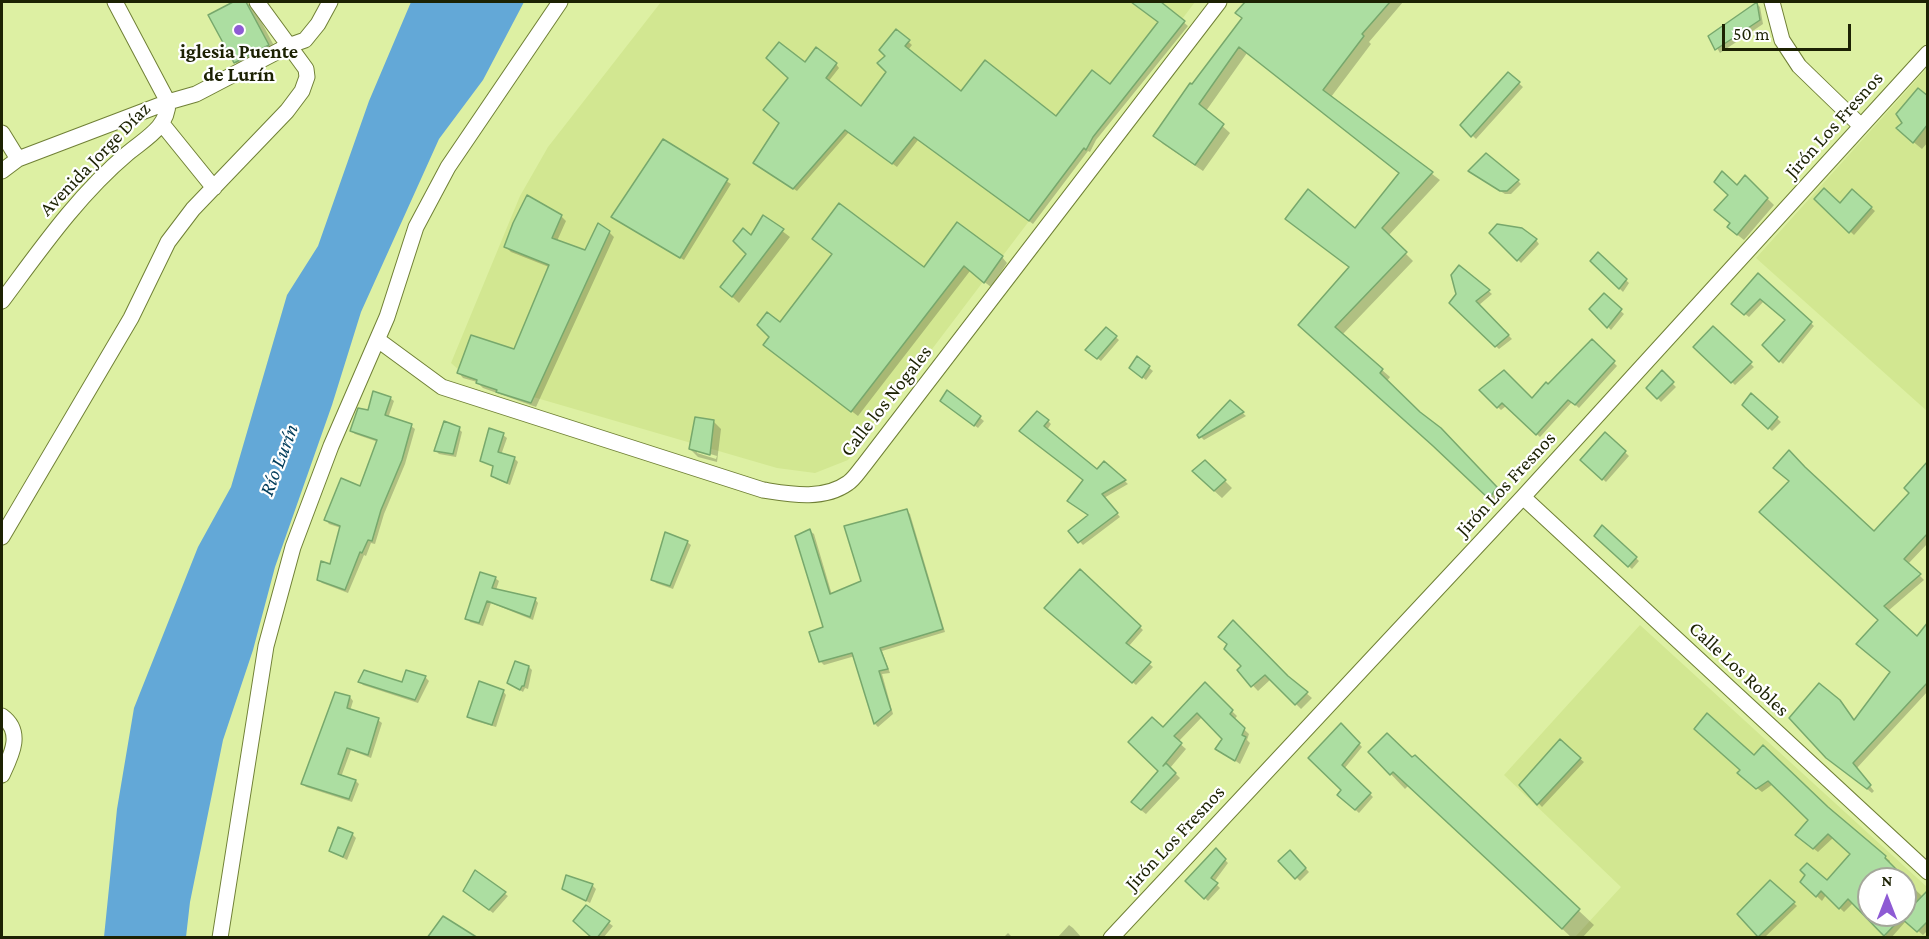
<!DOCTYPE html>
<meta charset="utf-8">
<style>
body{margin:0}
#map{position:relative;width:1929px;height:939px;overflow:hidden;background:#ddf0a3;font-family:"Crimson Pro",serif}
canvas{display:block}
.frame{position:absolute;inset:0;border:3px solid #1c2203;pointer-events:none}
.north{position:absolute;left:1857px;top:867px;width:60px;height:60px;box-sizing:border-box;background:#fff;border:2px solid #a4a79a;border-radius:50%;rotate:0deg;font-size:16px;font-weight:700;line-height:24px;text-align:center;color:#1c2203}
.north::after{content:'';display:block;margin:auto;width:21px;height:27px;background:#8e5bd4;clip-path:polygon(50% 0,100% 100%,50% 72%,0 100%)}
.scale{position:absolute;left:1722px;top:24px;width:129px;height:27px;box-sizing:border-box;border:3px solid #1c2203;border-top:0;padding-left:8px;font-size:18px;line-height:21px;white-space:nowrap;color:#1c2203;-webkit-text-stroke:4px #fff;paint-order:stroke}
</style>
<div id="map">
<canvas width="1929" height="939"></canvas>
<div class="frame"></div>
<div class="north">N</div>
<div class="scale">50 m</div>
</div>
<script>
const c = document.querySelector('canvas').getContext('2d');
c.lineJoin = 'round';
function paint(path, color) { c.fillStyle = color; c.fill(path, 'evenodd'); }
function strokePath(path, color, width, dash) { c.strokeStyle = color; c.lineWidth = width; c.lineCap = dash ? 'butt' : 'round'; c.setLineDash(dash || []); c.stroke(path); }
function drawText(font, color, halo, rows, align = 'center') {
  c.font = font + ' "Crimson Pro",serif'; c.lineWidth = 4.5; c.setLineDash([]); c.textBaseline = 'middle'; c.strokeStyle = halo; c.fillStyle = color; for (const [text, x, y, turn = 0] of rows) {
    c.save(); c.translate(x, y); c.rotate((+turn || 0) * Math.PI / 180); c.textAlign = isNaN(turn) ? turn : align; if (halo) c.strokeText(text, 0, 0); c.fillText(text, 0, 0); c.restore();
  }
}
const built = new Path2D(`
 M661,2h534l-347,458 -33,13 -38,-5 -309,-90 -17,-15 69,-167 28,-49z
 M1927,68v343l-171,-153z
 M1640,625l287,262v50h-352l46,-50 -117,-112zM1869,879h36v36h-36z`);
const water = new Path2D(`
 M411,2h113l-41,78 -44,59 -78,173 -29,93 -57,162 -22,83 -30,90 -33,162 -4,35h-82l13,-128 17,-101 64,-161 33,-60 56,-192 31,-49 51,-145z`);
const shadow = new Path2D(`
 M236,2h10l9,8 25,47 -33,17 -12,-12 -25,-47z
 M1145,2h14l29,24 -92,114 -6,12 -2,-1 -55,73 -115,-84 -21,27 -48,-35 -52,59 -39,-25 23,-43 9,-45 16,-14h30l3,4 -11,14 33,26 27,-36 -1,-16 9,-25 16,14 -4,5 53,43 96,26 53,-33 49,-64 -18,-14z
 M1247,2h156l-34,40 2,2 -40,53 109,83 -52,56 25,25 -71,74 48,42 -3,4 32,32 21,16 64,66 -7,10 -54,-52 -136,-121 43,-64 6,-37 44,-57 -153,-121 -41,58 24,22 -27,38 -40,-27 -8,-8 88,-117 -6,-6z
 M1757,4l3,3 3,17 -43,29 -10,-17z
 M1508,74l15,13 -47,52 -14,-14z
 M1928,91v51l-6,7 -16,-13 18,-41z
 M663,141l68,43 -47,76 -68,-40z
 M1473,174l45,7 3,3 -10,10h-6z
 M1745,177l29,28 -30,35 -9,-7 -4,-9 6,-37z
 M1852,191l23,20 -21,24 -38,-36 24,6z
 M561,216l5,5 -9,20 29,11 23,-20 5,5 -78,170 -53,-19 -6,-6 -14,-4 -4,-5 56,-22 34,-84 -38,-15 -5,-5z
 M764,217l26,20 -51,66 -17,-16 26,-33 3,-17z
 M1491,232l45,8 3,4 -18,19z
 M833,255l92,14 77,-12 5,6 -16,24 -21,-16 -112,145 -87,-66 9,-26z
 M1598,255l31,28 -6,9 -31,-31z
 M1459,267l33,27 -13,11 33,34 -13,10 -48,-46 7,-8z
 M1758,276l56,50 -31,38 -19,-19 23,-25 -23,-19 -15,16 -13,-10z
 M1604,296l20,18 -13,16 -20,-21z
 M1713,328l41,39 -19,18 -40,-38z
 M1106,329l13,11 -18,21 -11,-8z
 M1592,341l25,25 -38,42 -7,-6 -32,35 -34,-31 -5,4 -20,-19 51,9 16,-14z
 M1137,358l16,13 -7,9 -11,-9z
 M1662,373l14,14 -15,15 -13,-14z
 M947,392l37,29 -6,7 -33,-24z
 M1751,395l30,27 -9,9 -28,-26z
 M390,398l4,3 -6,17 23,8 4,3 -10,35 -21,50 -9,30 -4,-1 -5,13 -2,-1 -16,38 -26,-10 -4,-4 13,-13 10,-38 -12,-4 -3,-4 35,-32 17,-46 -23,-8 -4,-3 18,-19z
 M1230,402l16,14 -42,24 -5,-5z
 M713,421l8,8 -4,33 -19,-5 -8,-8zM697,450l20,6 -1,3 -19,-6z
 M1048,421l3,3 -4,6 50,41 7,-8 24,21 -24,14 16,19 -37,28 -13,-14 20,-15 -6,-36 -59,-46z
 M459,429l3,3 -6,25 -17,-3 -3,-3z
 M1605,434l24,22 -23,26 -24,-22z
 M503,435l4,3 -6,17 13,3 4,4 -8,23 -14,-6 -3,-3 7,-9 -16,-7z
 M1928,476v67l-20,21 16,16 -36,31 29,28 11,-15v67l-72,78 18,22 -2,2 -39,-31 22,-41 36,-48 -11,-53 -6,-87z
 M1201,479l24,2 7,7 -10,10z
 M906,510l4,4 35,118 -63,19 8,22 -8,1 11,40 -15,13 -3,-3 -20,-68 -31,9 -3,-3 -10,-29 13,-5 -14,-97 4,3 18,61 31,-13z
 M1602,527l37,34 -7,8 -36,-33z
 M687,542l4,3 -18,44 -17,-6 -3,-4z
 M1080,571l63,59 -15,17 25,20 -17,18 -86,-73z
 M495,578l4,3 -3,9 39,9 3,4 -5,17 -42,-17 -8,23 -13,-4 -3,-4z
 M529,667l3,3 -4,19 -3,-1 -2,4 -14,-9z
 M1239,671l48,6 25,21 -11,11 -30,-30 -13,12z
 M425,677l4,4 -11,22 -55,-18 -3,-3 43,2z
 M1205,685l32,31 -3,4 15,14 -2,6 3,3 -10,21 -23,-16 7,-9 -22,-22 -24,25 8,7 -16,19 10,10 -34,36 -9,-7 23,-35 3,-43z
 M503,691l3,4 -10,32 -24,-7 -3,-4z
 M350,697l3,4 -3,10 28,9 4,3 -11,35 -20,-8 -10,27 15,4 3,3 -7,18 -46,-15 -3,-3z
 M1341,725l21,22 -18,22 29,28 -14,16 -20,-18 4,-5 -33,-32z
 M1560,742l24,20 -42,45 -21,-22z
 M1370,752l42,8 3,-3 179,168 -12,13h-10l-163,-153 -4,4z
 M1754,758l73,50 58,49 5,4 -2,3 16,15h-35v36h36v-35l18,17 5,2v31l-5,5 -17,-14 -15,17h-3l-34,-36 -10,10 -18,-17 -4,6 -20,-19h25l25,-28 -18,-17 -16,15 -17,-13 9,-19 -37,-36 -11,8 -18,-14z
 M352,834l4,4 -9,22 -16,-9z
 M1216,851l12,12 -14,19 6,6 -12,13 -21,-20z
 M1290,852l19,20 -9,9 -20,-20z
 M475,873l33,23 -15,17 -25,-19z
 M567,877l26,9 3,3 -6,14 -26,-15z
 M1770,882l27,24 -33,32h-3l-22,-24z
 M587,907l26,19 -10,12h-9z
 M1069,925l4,3 9,10h-25z
 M1008,933l5,5h-10z`);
const building = new Path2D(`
 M233,2h13l23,43 -35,18 -26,-48z
 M1131,2h30l24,19 -92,116 -7,13 -2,-2 -55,73 -115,-84 -22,27 -47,-34 -52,59 -40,-26 26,-40 -16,-13 25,-32 -22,-20 13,-16 26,20 11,-15 21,16 -11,15 35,28 25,-34 -9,-9 8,-7 -6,-6 17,-21 14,11 -5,6 56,45 24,-31 71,56 36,-46 18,14 48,-62z
 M1245,2h145l-28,32 2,2 -41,54 110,82 -51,56 25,24 -72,75 48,42 -3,4 40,39 21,16 56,59 -8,12 -56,-53 -135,-121 51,-58 -64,-48 23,-30 47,39 44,-55 -160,-126 -40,57 25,20 -29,41 -42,-29 37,-53 2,1 50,-66 -7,-5z
 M1757,2l3,18 -45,30 -7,-14z
 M1508,72l12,10 -49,55 -11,-12z
 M1918,88l10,8v28l-15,19 -17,-15 6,-5 -6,-9z
 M663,139l65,40 -48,79 -69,-41z
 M1486,153l33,27 -12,11h-7l-32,-20z
 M1722,171l15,14 8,-10 23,23 -31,37 -10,-8 3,-4 -16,-13 14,-15 -14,-13z
 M1824,188l16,15 12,-14 20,18 -23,26 -35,-34z
 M527,195l35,20 -10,23 33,12 13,-27 12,8 -79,172 -35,-11 1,-2 -21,-7 1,-3 -20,-7 14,-38 43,14 35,-84 -45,-18 9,-24z
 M839,203l85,64 33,-45 46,34 -19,27 -20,-17 -113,146 -88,-67 6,-8 -12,-12 10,-13 13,10 52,-68 -20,-15z
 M763,215l21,14 -52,68 -12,-10 26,-33 -13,-13 10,-13 8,7z
 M1497,224l25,4 15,11 -20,22 -28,-28z
 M1598,252l29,27 -8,10 -29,-28z
 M1459,265l31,25 -14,11 33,34 -14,12 -46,-44 7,-9 -5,-19z
 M1758,273l54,49 -33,40 -17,-17 23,-25 -25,-21 -16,16 -13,-11z
 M1604,293l18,16 -15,19 -18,-19z
 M1713,326l39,36 -21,21 -38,-36z
 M1106,327l11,9 -20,23 -12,-9z
 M1592,339l23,22 -40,44 -7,-5 -32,35 -34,-32 -5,5 -18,-18 25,-20 28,28 14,-16 2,2z
 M1137,356l13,10 -8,12 -13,-10z
 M1662,370l12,12 -17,17 -11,-11z
 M947,390l34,26 -7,10 -34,-25z
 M373,391l18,6 -6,18 27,9 -10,36 -21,50 -9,31 -4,-1 -6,13 -2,-1 -15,38 -28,-10 4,-19 9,3 10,-38 -16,-6 17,-42 19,8 17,-46 -27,-9 8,-23 10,2z
 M1751,393l27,24 -10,12 -26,-24z
 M1230,400l14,12 -45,26 -2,-3z
 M1037,411l12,9 -5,6 53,43 7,-8 22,19 -24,14 16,19 -40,30 -10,-12 20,-16 -21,-14 16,-21 -64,-49z
 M695,417l19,3 -4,35 -21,-6z
 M444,421l16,6 -7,27 -19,-3z
 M489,428l15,5 -6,19 17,5 -8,26 -16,-7 2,-10 -13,-5z
 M1605,432l21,19 -24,29 -22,-20z
 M1789,450l16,17 69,64 35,-38 -5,-5 24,-27v72l-24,26 17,15 -37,32 33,30 11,-14v60l-75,81 18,22 -4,4 -41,-31 -37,-40 30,-35 21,17 14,20 36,-48 -34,-28 22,-24 -119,-108 30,-31 -16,-13z
 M1205,460l21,20 -12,11 -22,-20z
 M907,509l36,120 -63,19 8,21 -9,2 12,39 -17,14 -22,-71 -33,9 -10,-30 14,-5 -28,-91 15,-7 20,65 31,-13 -17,-55z
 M1602,525l35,32 -9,10 -34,-31z
 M665,532l23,9 -18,45 -19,-6z
 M1080,569l61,57 -15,17 25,19 -19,21 -88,-75z
 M480,572l16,5 -4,11 44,10 -6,19 -43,-16 -8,22 -14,-4z
 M1233,620l55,56 20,16 -13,13 -30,-30 -14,12 -14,-17 4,-4 -17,-17 3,-5 -9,-7z
 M515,661l14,5 -5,20h-2l-2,4 -13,-7z
 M364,670l38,12 4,-12 20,6 -11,24 -57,-18z
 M479,681l25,9 -12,35 -25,-8z
 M1205,682l28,28 -3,4 15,14 -3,7 4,2 -11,24 -20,-12 7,-10 -25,-26 -23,23 8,7 -19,23 3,-3 10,10 -35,37 -10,-8 27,-31 -30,-29 24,-25 11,10z
 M335,692l15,4 -3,12 32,10 -11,37 -21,-7 -9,26 18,6 -7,19 -48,-15z
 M1707,713l47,42 9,-10 65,62 58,49 -1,2 21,21h-37v36h35l-20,21 -36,-37 -9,10 -18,-18 -5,6 -16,-15 5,-7 -5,-5 7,-7 20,17 23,-26 -22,-20 -15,15 -18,-14 13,-15 -40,-39 -12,8 -19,-16 3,-3 -46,-41z
 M1341,723l19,20 -18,22 29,28 -16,17 -18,-15 4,-5 -33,-32z
 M1387,733l25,24 3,-2 165,154 -18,20 -169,-157 -3,3 -22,-23z
 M1560,739l21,19 -44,47 -18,-20z
 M338,827l15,6 -10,24 -14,-6z
 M1216,848l10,11 -15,19 7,5 -14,16 -19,-18z
 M1290,850l16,18 -11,11 -17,-18z
 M475,870l31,22 -17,18 -26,-19z
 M566,875l27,9 -7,17 -24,-12z
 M1770,880l25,22 -37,35 -21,-23z
 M1928,890v31l-11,11 -16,-14z
 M586,905l24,16 -13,17h-5l-19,-17z
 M443,916l35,22h-51z`);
const street = new Path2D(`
 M1772,2l10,38 17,26 62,60
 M163,125l51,63
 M2,133l16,26
 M2,171l16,-12 150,-57 28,-8 92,-48 17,-6 13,-16 12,-22
 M2,301c38,-51 76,-106 126,-148 18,-15 40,-26 40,-51l-53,-100
 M378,340l64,47 321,103c26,4 60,11 85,-7 6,-4 11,-12 16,-18l355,-463
 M1523,497l405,375
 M2,537l129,-219 37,-76 25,-33 94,-98 15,-20 5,-14 -1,-8 -49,-67
 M2,716c22,16 9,40 0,59
 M220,938l46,-292 27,-99 38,-101 56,-129 29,-90 32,-60 112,-165
 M1111,938l412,-441 405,-444`);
const markers = [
 [239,30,6,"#8e5bd4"]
];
const poiNames = [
 ["iglesia Puente",239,52],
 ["de Lurín",239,75]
];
const streetNames = [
 ["Jirón Los Fresnos",1834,125,-48],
 ["Avenida Jorge Díaz",95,159,-46],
 ["Calle los Nogales",886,401,-52],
 ["Jirón Los Fresnos",1506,484,-47],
 ["Calle Los Robles",1739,669,43],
 ["Jirón Los Fresnos",1175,838,-47]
];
const waterNames = [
 ["Río Lurín",279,460,-69]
];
paint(built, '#d2e791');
paint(water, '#63a8d7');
paint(shadow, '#0003');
paint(building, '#acdea1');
strokePath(building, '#77a86c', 1.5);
strokePath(street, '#708036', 17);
strokePath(street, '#fff', 15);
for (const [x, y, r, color] of markers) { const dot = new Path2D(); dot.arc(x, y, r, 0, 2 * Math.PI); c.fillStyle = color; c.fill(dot); strokePath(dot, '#fff', 2); }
drawText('bold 20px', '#1c2203', '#fff', poiNames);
drawText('20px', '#1c2203', '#fff', streetNames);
drawText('italic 21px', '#013c5b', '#fff', waterNames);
</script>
